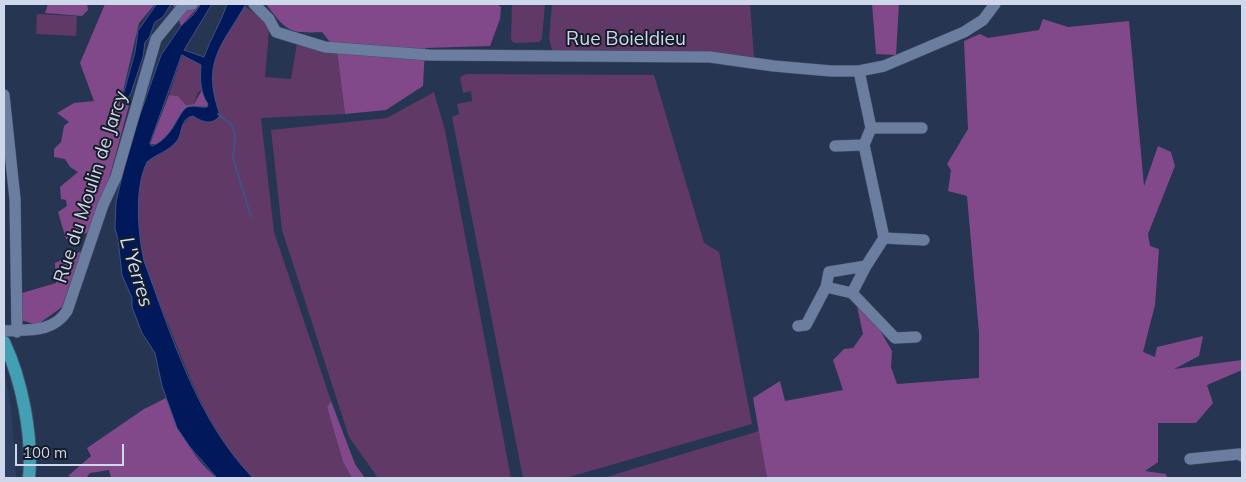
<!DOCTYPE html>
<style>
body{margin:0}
#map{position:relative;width:1246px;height:482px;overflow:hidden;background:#263552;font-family:Mulish,sans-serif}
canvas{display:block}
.frame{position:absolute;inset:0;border:5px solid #ced8ea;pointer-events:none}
.scale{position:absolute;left:15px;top:444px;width:109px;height:22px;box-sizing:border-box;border:2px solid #ced8ea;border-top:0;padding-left:6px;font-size:15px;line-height:18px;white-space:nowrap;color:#ced8ea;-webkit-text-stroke:4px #161d2a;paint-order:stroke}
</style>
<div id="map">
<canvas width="1246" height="482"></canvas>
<div class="frame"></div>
<div class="scale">100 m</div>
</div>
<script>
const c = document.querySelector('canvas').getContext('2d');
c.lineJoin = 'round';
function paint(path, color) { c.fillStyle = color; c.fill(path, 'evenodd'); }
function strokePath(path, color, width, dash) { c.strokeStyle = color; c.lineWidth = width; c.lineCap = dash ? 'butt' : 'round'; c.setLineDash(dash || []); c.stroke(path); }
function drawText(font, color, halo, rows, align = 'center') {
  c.font = font + ' Mulish,sans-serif'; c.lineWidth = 4; c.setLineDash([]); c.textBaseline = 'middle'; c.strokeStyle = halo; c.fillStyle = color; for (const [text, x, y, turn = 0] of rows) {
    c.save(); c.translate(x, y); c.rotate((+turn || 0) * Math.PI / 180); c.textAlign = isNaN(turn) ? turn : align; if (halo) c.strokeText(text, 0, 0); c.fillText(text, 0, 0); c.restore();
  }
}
const built = new Path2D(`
 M4,370l7,36 5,72h-12z`);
const green = new Path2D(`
 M512,4h33l-3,35 -3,3 -25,1 -3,-3z
 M552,4h198l4,53 -39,-5 -163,-2 -3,-11z
 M244,6l18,12 7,12 -4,47 26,2 6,-36 40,9 8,62 -84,4 13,114 57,169 -4,6 16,55 9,16h-99c-43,-45 -61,-95 -84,-152 -11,-26 -25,-54 -29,-82 -3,-23 -3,-54 4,-76 4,-12 18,-12 25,-21 7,-9 16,-30 24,-31l8,5 19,-6c-17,-48 -2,-69 24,-109z
 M37,14l40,2 -1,20 -40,-2z
 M182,55l20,10v25l-4,2 -4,12 -8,1 -8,-9 -9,-1z
 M466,74l188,1 50,168 15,9 33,172 -186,54h-43l-71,-361 7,-3 -2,-10 15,-3 -1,-10 -8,2 -3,-16z
 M434,92l11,38 66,348h-133l-29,-41 -67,-207 -11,-100 116,-12z
 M759,431l8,47h-164z`);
const forest = new Path2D(`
 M48,4h39l1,6 -6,6 -37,-3z
 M105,4h50l-16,19 -18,77 8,5 -18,67 -20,60 -25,7 -8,-27 9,-6 -1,-6 -5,-1 -1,-12 18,-15 -8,-5 -5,-8 -11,-2v-8l7,-7 3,-16 5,-4 -12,-9 17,-10 20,-2 -14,-38z
 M173,4h26v2l-18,20z
 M266,4h231l4,3 -1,12 -10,27 -65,2 -2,38 -37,24 -41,4 -8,-63 -15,-19c-35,2 -36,-2 -56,-28z
 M872,4h27l-3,51 -20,-1z
 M1043,19l25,8 61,-6 15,165 14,-40 13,6 4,14 -27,68 2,12 9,3 -4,56 -12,47 12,5 2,-10 46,-11 -4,20 -25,13 68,-9v10l-35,15 6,18 -17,20h-38v39l-13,9 21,3 1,4h-400l-14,-80 27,-17 5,20 58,-11 -10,-30 11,-11 9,-1 10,-14 -6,-28 20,19 15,26 -1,16 6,17 82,-6v-45l-12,-137 -19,-5 3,-21 -4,-6 21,-35 -4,-88 16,-7 8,4 51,-8z
 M202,90l7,14 -1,3 -16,-1 -12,9 -7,16 -16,13h-7l19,-49 9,1 8,9 8,-1z
 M82,251l-20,56 -25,18 -19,-6 4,-26 34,-10 -1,-20z
 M166,398c11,29 26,60 51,80h-106l-2,-8 -19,3 -4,5h-12l-6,-2 23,-20 -4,-8 57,-39z
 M331,401l24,63 10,14h-13l-9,-16 -16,-55z`);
const water = new Path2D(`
 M157,4h14l-8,13 -8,5 -6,16 -4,4 -2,15 -12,36 -5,8 -4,-2 13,-47 3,-21z
 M201,4h11l-28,46 20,7c6,-18 17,-34 23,-53h19c-25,43 -45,58 -26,111 -7,11 -18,7 -27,1 -13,2 -10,16 -16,25 -9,11 -21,13 -30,21 -13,26 -9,72 -3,99 28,75 52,158 109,217h-36l-27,-31 -13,-19 -15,-42 -7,-33 -13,-20 -10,-26v-9l-10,-23 -4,-36 -3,-10 1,-27 14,-59 31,-88 20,-29 13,-12zM182,55l19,10c-1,14 -1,27 7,39l-1,3c-6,1 -13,-2 -19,0 -9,2 -14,31 -36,39l-2,-2z`);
const stream = new Path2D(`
 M218,114l14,11 3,11 -2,22 18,59`);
const minor = new Path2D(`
 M254,4l15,15 7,13 49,15 104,8 281,2 64,9 57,5h28l25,-5 80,-34 19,-12 12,-16
 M859,71l12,57 -7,17 20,93 40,2
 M4,95l11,104 2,133
 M871,128h51
 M835,146l29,-1
 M866,266l-14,27 43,45 21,-1
 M826,287l26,6
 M798,326l8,-1 20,-38 3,-15 37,-6 18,-28
 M4,331c22,-2 48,3 63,-20l36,-106 13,-28 40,-138 28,-34 8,-1
 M1190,459l49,-5 3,2`);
const major = new Path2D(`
 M4,342c18,38 29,95 25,136`);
const streetNames = [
 ["Rue Boieldieu",626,39],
 ["Rue du Moulin de Jarcy",91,187,-72]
];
const waterNames = [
 ["L'Yerres",136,272,73]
];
paint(built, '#2c3f62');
paint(green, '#613966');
paint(forest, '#82498a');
paint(water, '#01195a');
strokePath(water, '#3e5285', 1);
strokePath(stream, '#3e5285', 2);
strokePath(minor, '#445169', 12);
strokePath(major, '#445169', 14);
strokePath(minor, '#6c7ea0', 11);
strokePath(major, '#43a0b4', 12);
drawText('19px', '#ced8ea', '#161d2a', streetNames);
drawText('italic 20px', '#d3def2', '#161d2a', waterNames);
</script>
